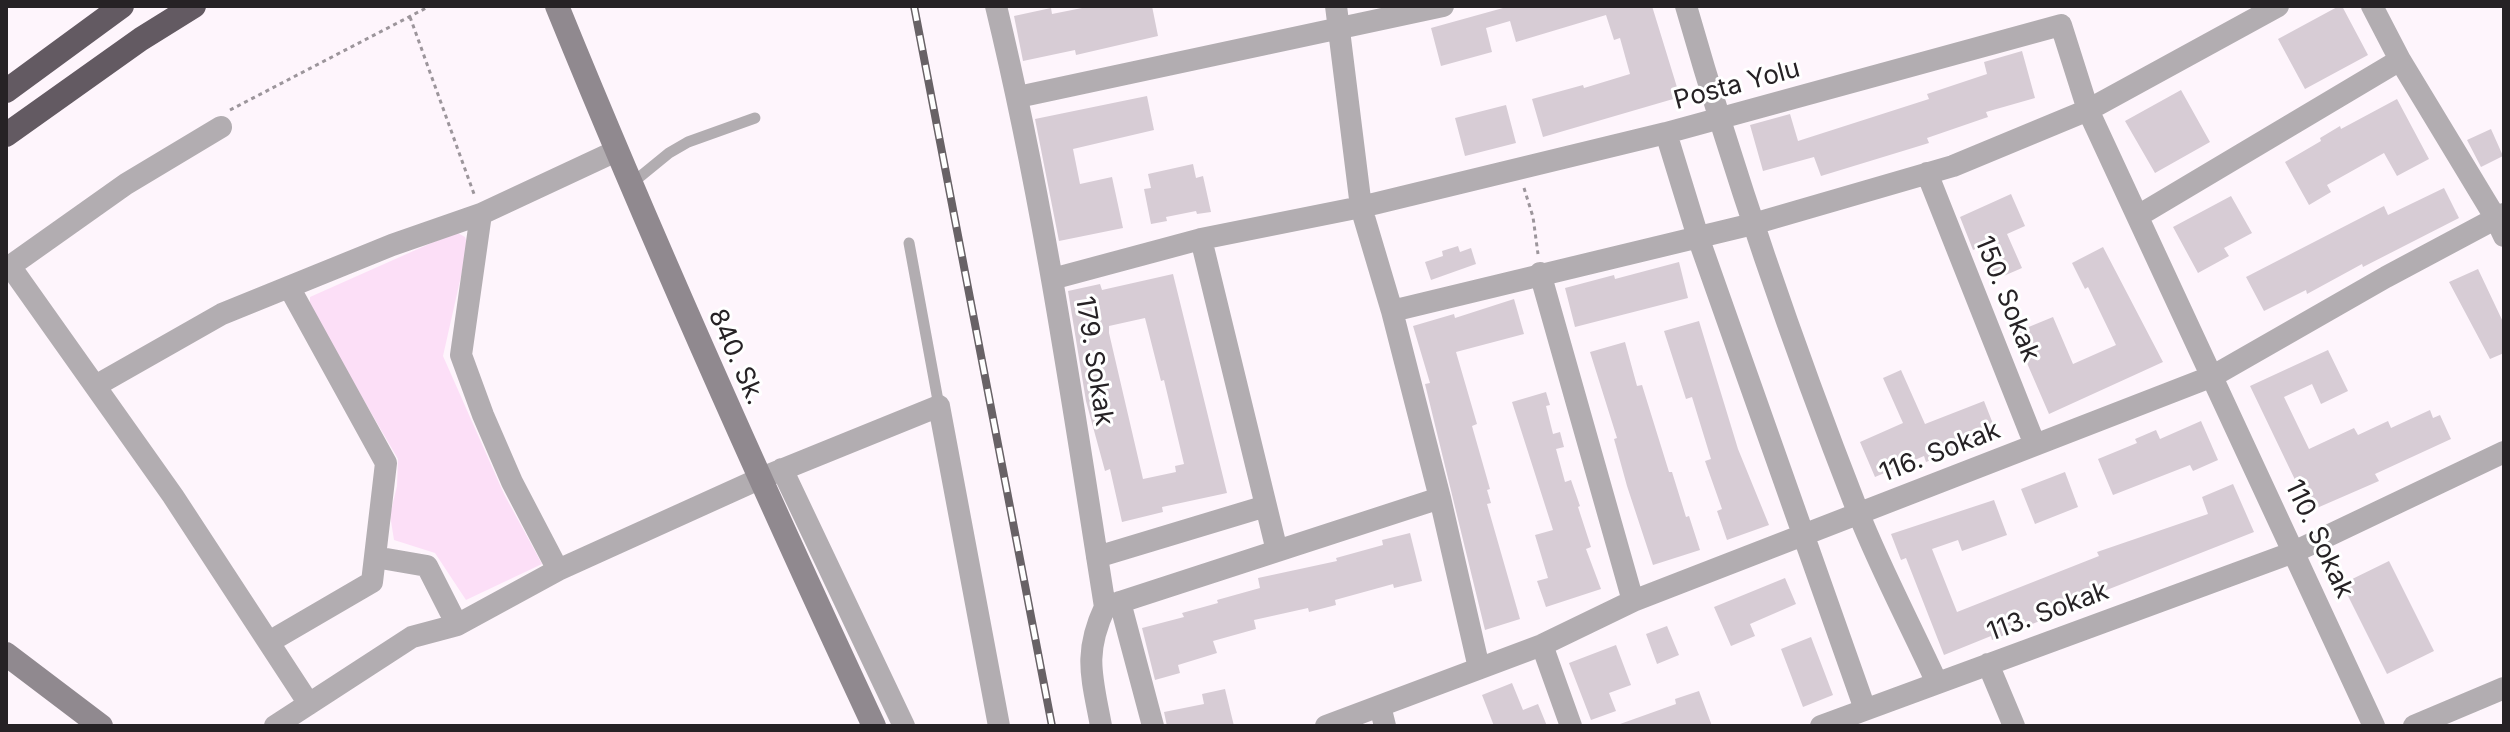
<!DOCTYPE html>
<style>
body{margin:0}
#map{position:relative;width:2510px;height:732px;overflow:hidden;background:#fef5fc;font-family:Inter,sans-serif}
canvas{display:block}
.frame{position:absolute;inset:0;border:8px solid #262225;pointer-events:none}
</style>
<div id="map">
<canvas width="2510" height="732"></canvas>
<div class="frame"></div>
</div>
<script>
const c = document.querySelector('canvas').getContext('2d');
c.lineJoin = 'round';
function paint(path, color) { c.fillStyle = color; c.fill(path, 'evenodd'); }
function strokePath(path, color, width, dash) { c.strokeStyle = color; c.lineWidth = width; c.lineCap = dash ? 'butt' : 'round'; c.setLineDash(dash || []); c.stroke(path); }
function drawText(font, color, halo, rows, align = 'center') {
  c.font = font + ' Inter,sans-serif'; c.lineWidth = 6; c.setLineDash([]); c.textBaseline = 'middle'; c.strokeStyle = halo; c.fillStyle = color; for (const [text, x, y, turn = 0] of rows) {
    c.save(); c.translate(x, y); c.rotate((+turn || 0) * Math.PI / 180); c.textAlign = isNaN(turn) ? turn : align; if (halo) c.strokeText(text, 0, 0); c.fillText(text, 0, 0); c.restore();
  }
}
const green = new Path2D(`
 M456,232l9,5 3,8 -25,111 61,138 38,70 -76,36 -31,-47 -41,-13 -4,-25 7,-29 1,-27 -88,-151v-11z`);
const building = new Path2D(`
 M1092,6h60l6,30 -82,19 -1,-5 -52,11 -9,-45 37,-8 1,6z
 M1502,6h150l28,91 -137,40 -11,-38 51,-14 1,3 46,-14 -10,-36 -6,2 -8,-25 -90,27 -6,-21 -24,7 6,24 -51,14 -10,-38 72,-20z
 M2339,6h3l26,49 -63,34 -27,-50z
 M2022,51l13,47 -49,14 2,5 -61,21 2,5 -108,33 -7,-19 -51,14 -13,-46 40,-11 8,27 131,-42 -2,-5 60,-20 -3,-12z
 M2181,90l29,52 -55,31 -30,-52z
 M1147,96l7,34 -81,19 7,35 32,-7 11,51 -64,13 -24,-122z
 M2397,99l32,60 -32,17 -13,-23 -57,32 4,7 -22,13 -24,-43 36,-21 -1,-3 20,-12 1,3z
 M1506,105l10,38 -51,13 -10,-38z
 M2491,129l12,27 -22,11 -14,-27z
 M1193,164l3,14 7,-2 8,36 -14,2 -1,-3 -30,6 1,4 -16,3 -7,-35 7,-1 -3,-14z
 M2444,188l15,30 -96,49 -1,-3 -55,30 -1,-4 -42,21 -18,-34 138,-71 4,9z
 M2011,194l14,32 -18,8 15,34 -30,13 -14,-33 -5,2 -13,-33z
 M2231,196l21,37 -28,15 5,8 -31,17 -25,-46z
 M1458,246l2,6 11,-4 5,16 -45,16 -6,-18 18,-6 -1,-5z
 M2103,247l60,115 -114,52 -35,-81 39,-16 20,47 43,-19 -28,-58 -3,2 -13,-26z
 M1679,262l9,36 -113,29 -10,-39 49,-13 1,4z
 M2478,269l26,55v29l-14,6 -41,-77z
 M1173,274l54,219 -65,14 1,5 -41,10 -12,-53 -5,2 -19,-70 -18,-110 32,-7 2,6zM1145,318l16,63 3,-1 20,84 -9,2 1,6 -33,7 -34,-146v-7z
 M1514,299l10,35 -68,18 21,72 -5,2 18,63 -3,1 4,13 -4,1 33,115 -35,11 -60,-246 5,-1 -17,-57 41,-12 1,4z
 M1699,321l39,128 31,76 -42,15 -10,-29 5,-2 -17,-48 6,-2 -19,-62 -6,2 -22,-68z
 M1625,342l12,44 5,-1 27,87h3l14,45 3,-1 11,34 -47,15 -26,-79 -13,-47 3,-1 -27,-86z
 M2328,350l20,41 -27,13 -9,-20 -28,13 25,52 45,-21 4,7 30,-14 3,7 39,-18 3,8 7,-3 11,24 -76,35 4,7 -69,30 -60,-125z
 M1901,370l24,54 59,-23 13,33 -71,28 -2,-6 -49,21 -15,-35 43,-19 -20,-45z
 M1546,392l4,13 -4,1 7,28 7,-2 4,15 -8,2 9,33 6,-2 9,26 -2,1 13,40 -5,2 15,40 -55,18 -9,-26 11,-3 -13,-43 18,-5 -41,-128z
 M2201,421l17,39 -25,11 -3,-6 -77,30 -15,-36 39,-16 -2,-4 21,-9 4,9z
 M2065,472l13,35 -43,17 -14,-35z
 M2233,484l21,48 -160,63 1,4 -103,41 -1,-4 -47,19 -38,-97 -5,2 -10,-26 103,-34 13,35 -45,16 -4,-11 -26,9 25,63 142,-56 -2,-4 111,-38 -6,-17z
 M1410,533l12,48 -28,7 -1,-4 -58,16 1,5 -27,7 -1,-4 -54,12 2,9 -43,12 4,12 -39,12 2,8 -25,7 -13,-52 42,-11 -2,-4 36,-10 -1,-3 43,-12 -2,-10 79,-17 -1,-3 47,-13 -1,-5z
 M2389,561l45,90 -47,23 -45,-90z
 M1785,578l11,26 -46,20 5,12 -24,10 -17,-39z
 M1667,626l12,29 -22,9 -11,-30z
 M1811,637l22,58 -30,12 -22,-58z
 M1616,645l15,40 -22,8 7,18 -25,9 -22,-57z
 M1512,683l11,27 15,-6 9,22h-53l-12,-31z
 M1225,689l9,37h-67l-3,-14 40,-8 -2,-10z
 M1699,691l13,35h-92v-2l56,-20 -1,-5z`);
const path = new Path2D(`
 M410,17l64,177
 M230,110l200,-104
 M1524,188l9,29 5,37`);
const lane = new Path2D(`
 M631,184l38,-31 19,-11 67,-24
 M909,243l30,163`);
const street = new Path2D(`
 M996,6c48,198 77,400 109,601 -22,47 -13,70 -4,119
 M1336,6l25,201 31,104 48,187
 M1686,6c49,171 107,340 172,506 23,58 53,114 79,171
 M2372,6l28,54
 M1018,97l425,-91
 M1666,133l32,104 167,472
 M1927,173l108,272
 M2138,216l262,-156 95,157 9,19
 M1201,239l76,312
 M10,266l163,230 136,208
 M6,269l120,-85 95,-57
 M1540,273l93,328
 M1052,279l149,-40 160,-32 305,-74 395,-108 27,85 286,616
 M1392,311l361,-87 200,-58 135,-56 190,-104
 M97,385l125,-71 170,-69 89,-31
 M782,469l122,257
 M375,557l52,9 30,59
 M1097,557l169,-51
 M558,570l-46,-88 -29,-67 -22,-60 20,-141 135,-63
 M1120,602l33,124
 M1105,607l335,-109 39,170
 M269,642l103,-60 14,-119 -97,-176
 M1542,645l29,81
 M1988,664l26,62
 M1380,706l5,20
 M275,726l137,-89 45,-12 101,-55 201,-91 180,-73 60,320
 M1326,726l216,-81 91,-44 580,-225 173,-99 118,-63
 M1821,726l473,-174 210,-100
 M2414,726l90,-38`);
const secondary = new Path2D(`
 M557,6c99,243 206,482 317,720
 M6,654l95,72`);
const highway = new Path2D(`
 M6,91l116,-85
 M6,135l135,-96 53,-33`);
const rail = new Path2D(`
 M914,6l138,720`);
const streetNames = [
 ["Posta Yolu",1737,85,-15],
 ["150. Sokak",2007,299,68],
 ["840. Sk.",736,357,66],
 ["179. Sokak",1094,361,81],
 ["116. Sokak",1940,452,-21],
 ["110. Sokak",2319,539,65],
 ["113. Sokak",2048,612,-20]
];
paint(green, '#fcdff7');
paint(building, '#d7ccd5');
strokePath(path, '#9c959b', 3, [4, 4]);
strokePath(lane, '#b2adb1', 11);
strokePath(street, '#b2adb1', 22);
strokePath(secondary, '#90898f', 24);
strokePath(highway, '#635a62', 24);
strokePath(rail, '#686266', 8);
strokePath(rail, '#fff', 5, [15]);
drawText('26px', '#262225', '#fff', streetNames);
</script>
